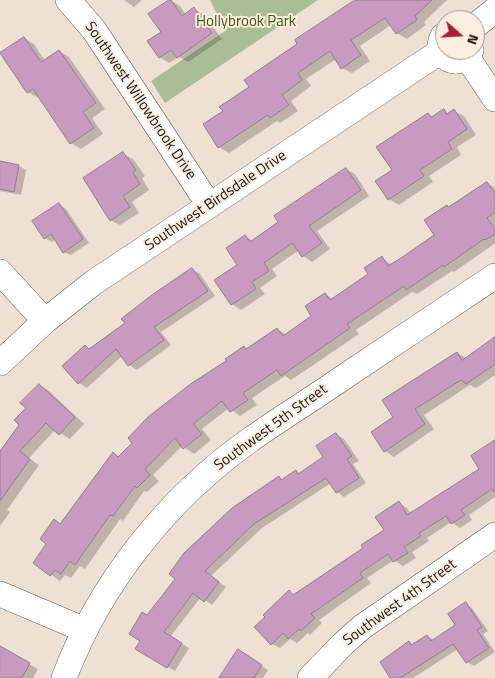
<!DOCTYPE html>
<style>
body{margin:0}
#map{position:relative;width:495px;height:678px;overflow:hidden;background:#efe0d4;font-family:"Titillium Web",sans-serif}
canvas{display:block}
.north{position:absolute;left:435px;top:10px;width:50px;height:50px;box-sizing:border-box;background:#fceee1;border:1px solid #a2978e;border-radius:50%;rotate:109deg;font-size:14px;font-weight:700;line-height:20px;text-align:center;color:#1a1511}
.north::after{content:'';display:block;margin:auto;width:18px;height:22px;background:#ae1a3a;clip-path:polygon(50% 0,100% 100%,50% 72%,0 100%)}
</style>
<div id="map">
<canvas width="495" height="678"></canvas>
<div class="north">N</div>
</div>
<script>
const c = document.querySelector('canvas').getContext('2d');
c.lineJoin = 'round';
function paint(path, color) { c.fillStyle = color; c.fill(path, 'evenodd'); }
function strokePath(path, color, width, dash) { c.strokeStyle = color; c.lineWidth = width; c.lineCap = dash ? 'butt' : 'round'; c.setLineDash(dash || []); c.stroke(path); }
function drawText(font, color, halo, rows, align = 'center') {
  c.font = font + ' "Titillium Web",sans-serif'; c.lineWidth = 4; c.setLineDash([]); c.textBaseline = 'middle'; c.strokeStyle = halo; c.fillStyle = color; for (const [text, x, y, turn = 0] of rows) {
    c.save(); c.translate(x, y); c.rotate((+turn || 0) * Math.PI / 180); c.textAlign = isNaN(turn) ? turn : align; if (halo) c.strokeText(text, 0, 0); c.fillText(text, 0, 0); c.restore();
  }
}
const green = new Path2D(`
 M210,0h108l-153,103 -14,-22 74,-50z`);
const shadow = new Path2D(`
 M124,0h18l-8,7z
 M170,0l10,6 6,9 8,-6 10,6 18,24 -34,23 -9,-5 -10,6 -10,-6 3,-24z
 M357,0h90l-23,22 2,3 -19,14 -10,-6 -6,-8 -31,21 10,15 -18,12 -10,-5 -6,-9 -30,20 5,7 -20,15 7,10 -18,12 -3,-2 -48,32 -10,-6 -15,-22 21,-13 74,-68z
 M24,38l10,6 11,17 14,-10 10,6 36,52 -13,9 11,16 -22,15 -10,-6 -31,-47 -2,2 -10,-6z
 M444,111l5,3 5,-3 10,5 12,19 -19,12 4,8 -32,21 4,6 -34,23 -10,-6 4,-29 35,-56 5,3z
 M123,154l10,5 12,17 -3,2 7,12 -17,12 7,11 -19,12 -10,-5z
 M0,163l19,3 7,4 -5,25 -21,-4z
 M346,169l9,5 14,22 -52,35 13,18 -18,13 -9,-6 -4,-6 -27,19 5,7 -17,12 5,6 -24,16 -9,-6 -16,-24 22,-15 7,-29 8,5 27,-19z
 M487,183l8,5v57l-1,-1 -40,28 -2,-1 -35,23 -5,-2 -56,38 3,4 -68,46 -6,-4 -33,22 5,7 -17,11 -11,-8 -27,21 9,11 -17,14 -12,-8 -29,29 6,6 -12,11 -3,-1 -21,30 -3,-2 -35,50 -5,-3 -9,12 -6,-3 -5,6 -26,-18 79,-110 7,4 124,-109 4,2 29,-21 10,6 26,-18 12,-23 8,5 36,-25 13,-16 10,7 44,-30 11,-29 3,2z
 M60,205l6,4 23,34 -18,12 -7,-3 -8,-13 -4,3 -7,-4z
 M192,269l8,5 15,22 -54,36 10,13 -34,25 -8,-5 -7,-9 -35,32 -8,-5 6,-37 6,4 35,-26z
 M495,338v37l-19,13 -6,-3 -46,30 10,14 -40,28 -9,-6 10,-34 62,-64 9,5z
 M39,385l10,6 35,33 -14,15 -15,-9 -26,28 10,7 -32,45 3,2 -10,14v-73l21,-28z
 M336,434l8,5 15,22 -6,3 13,19 -22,14 -7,-5 -6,-9 -69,45 -51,48 15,11 -14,18 -11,-8 -31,40 19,11 -14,23 -38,-23 5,-7 5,-24 132,-139 4,2 13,-8 4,2 25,-17z
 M495,442v55l-26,18 3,5 -12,8 -9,-6 -24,16 2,3 -17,11 4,6 -13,8 -9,-6 -27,18 4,5 -52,37 3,3 -12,12 -2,-2 -11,10 -7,-4 -10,9 -8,-4 17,-52 5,3 70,-47 22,-17 13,-28 8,5 4,6 70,-45z
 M466,604l6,4 16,23 -5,3 12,18 -21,14 -7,-4 -9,-13 -45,29h-22l18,-36 4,3 14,-9 7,4 23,-15z
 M0,648l38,21 -5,9h-33z
 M245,655l23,15 -5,8h-42z`);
const building = new Path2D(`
 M169,0h2l11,16 12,-9 18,26 -35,25 -6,-8 -12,8 -12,-17 14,-9 -13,-18z
 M355,0h77l-17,16 2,4 -21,14 -11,-16 -34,22 10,15 -20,14 -11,-18 -32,22 4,7 -20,15 7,10 -19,13 -2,-3 -50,33 -15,-24 20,-13 -4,-4 30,-20 -5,-7 53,-36 -2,-4z
 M24,37l17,25 18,-12 37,53 -13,9 11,16 -24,16 -37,-55 -6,4 -27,-40z
 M444,109l3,5 7,-5 13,20 -19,13 4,7 -32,21 4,6 -36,24 -13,-19 17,-11 -16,-23 52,-34 3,4z
 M123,152l13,18 -3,2 7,12 -17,12 7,11 -20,14 -27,-43z
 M0,161l19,4 -5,27 -14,-3z
 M346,168l15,22 -52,36 13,17 -20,14 -10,-14 -28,20 5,8 -17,11 4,7 -25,16 -17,-25 23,-15 -11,-17 19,-13 5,7 28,-20 -4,-6z
 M487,182l8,11v19l-8,6 8,11v5l-10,6 -1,-1 -40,28 -1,-2 -37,25 -2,-4 -57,38 3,4 -69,48 -4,-6 -34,23 5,7 -18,12 -8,-11 -29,23 9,10 -19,15 -8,-11 -30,31 5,6 -13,13 -2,-2 -22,30 -3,-1 -35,50 -5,-4 -9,13 -6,-4 -5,6 -17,-13 13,-19 -6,-5 14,-20 6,5 53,-72 5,5 14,-14 -4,-5 20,-21 44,-34 34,-22 -1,-2 19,-13 2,3 31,-21 6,8 28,-20 -6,-10 20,-13 5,7 38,-26 -4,-6 18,-12 6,10 16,-10 30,-21 -10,-15 23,-15 1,2z
 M59,203l24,36 -20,14 -12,-19 -7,5 -12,-18z
 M192,268l16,23 -54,36 10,13 -36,26 -12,-17 -38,35 -16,-18 23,-21 4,4 36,-26 -4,-4 31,-24z
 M495,337v27l-29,20 -5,-4 -46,29 10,15 -41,28 -13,-20 22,-15 -11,-17 75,-48 5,8z
 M39,384l36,33 -16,18 -13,-12 -26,28 10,8 -30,42v-50l19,-26 -5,-5 12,-12 -6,-5z
 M336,433l16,23 -5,3 12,19 -23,15 -10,-15 -72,46 -49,47 14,11 -15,20 -11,-9 -29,39 18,11 -15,25 -32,-19 5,-8 -11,-7 13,-22 5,3 28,-36 -6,-5 15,-21 48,-45 47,-32 2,4 15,-10 2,4 25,-17 -7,-11z
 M495,440v53l-3,-4 -31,21 4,5 -14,9 -5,-8 -27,17 2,3 -17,11 4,6 -15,9 -5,-8 -28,19 3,5 -52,36 4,4 -14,13 -2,-2 -11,10 -5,-6 -12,12 -17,-18 11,-10 -2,-2 26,-25 4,5 70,-47 -2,-3 23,-15 -9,-13 24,-16 8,14 72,-46 -8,-13z
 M466,602l16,25 -5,3 12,18 -23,15 -13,-19 -53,34h-10l-10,-16 29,-21 2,4 16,-10 4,6 24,-16 -7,-11z
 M0,646l30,17 -8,15h-22z
 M238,649l24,16 -8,13h-35z`);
const minor = new Path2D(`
 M68,0l26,30 115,175
 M475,26l20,-16
 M443,36c-12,22 18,36 28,14
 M467,57l28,42
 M0,272l45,49
 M0,363l45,-42 48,-38 348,-232
 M0,594l85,36
 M64,678c36,-95 103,-179 186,-238 28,-20 59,-39 88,-59 52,-35 105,-70 157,-105
 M310,678l34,-35 18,-16 133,-92`);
const parkNames = [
 ["Hollybrook Park",246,22]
];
const streetNames = [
 ["Southwest Willowbrook Drive",140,101,56],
 ["Southwest Birdsdale Drive",216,201,-34],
 ["Southwest 5th Street",271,428,-36],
 ["Southwest 4th Street",400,603,-36]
];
paint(green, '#aabe96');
paint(shadow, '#0003');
paint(building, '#c99ac1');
strokePath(building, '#8d7f8a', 1);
strokePath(minor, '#64584d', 26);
strokePath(minor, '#fff', 25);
drawText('15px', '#3c5b0e', '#fceee1', parkNames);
drawText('15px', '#1a1511', '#fceee1', streetNames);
</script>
